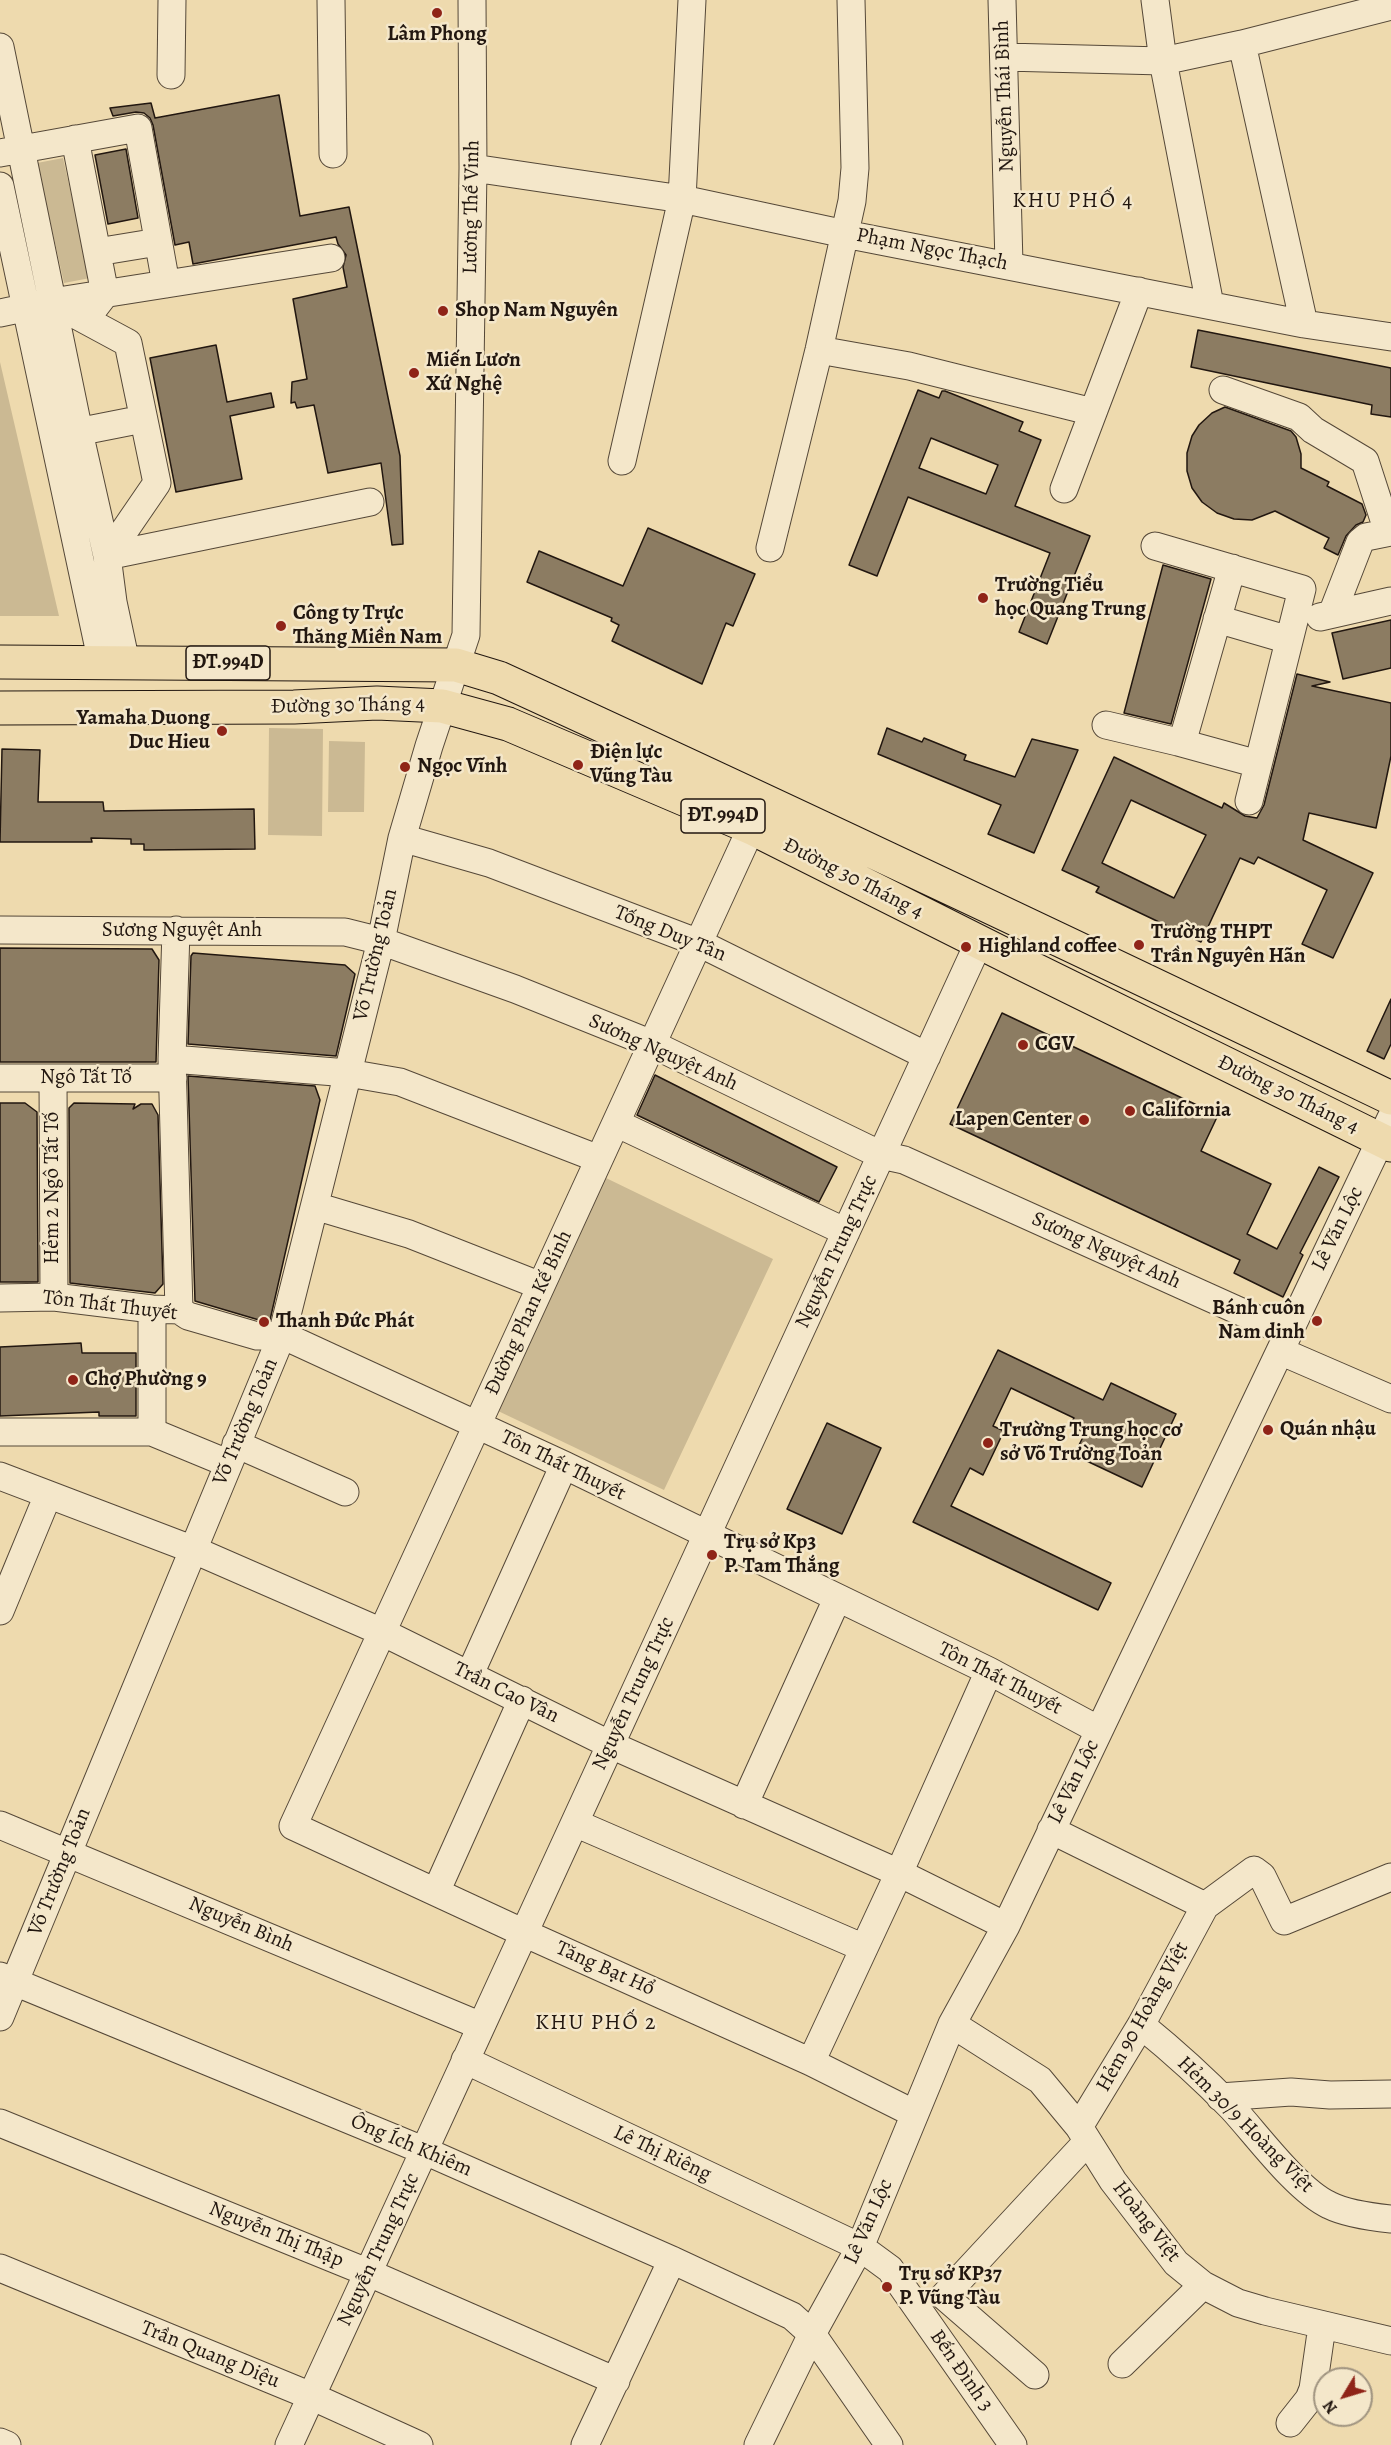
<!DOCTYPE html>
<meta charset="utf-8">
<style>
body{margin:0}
#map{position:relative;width:1391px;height:2445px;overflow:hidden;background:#eedaae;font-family:Alegreya,serif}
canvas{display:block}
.north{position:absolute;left:1313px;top:2367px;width:60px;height:60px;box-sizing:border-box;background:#f4e7ca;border:2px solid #a09480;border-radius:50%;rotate:232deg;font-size:16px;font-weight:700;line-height:24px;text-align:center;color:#221710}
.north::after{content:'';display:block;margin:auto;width:21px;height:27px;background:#8f2418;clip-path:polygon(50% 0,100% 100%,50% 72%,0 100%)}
</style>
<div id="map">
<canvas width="1391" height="2445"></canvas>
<div class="north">N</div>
</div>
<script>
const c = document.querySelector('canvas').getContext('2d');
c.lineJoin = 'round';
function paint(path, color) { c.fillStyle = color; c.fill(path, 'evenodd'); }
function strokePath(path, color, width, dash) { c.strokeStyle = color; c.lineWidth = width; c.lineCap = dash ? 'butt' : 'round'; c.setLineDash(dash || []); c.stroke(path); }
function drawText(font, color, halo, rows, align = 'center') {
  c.font = font + ' Alegreya,serif'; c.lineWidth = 5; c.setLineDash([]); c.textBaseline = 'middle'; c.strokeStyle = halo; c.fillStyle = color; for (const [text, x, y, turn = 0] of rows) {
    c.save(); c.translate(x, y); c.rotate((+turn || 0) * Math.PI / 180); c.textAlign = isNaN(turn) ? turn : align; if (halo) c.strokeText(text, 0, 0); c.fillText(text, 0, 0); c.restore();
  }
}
const green = new Path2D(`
 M63,158l27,120 -26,5 -27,-120z
 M0,362l59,254h-59z
 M269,728l54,1 -1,107 -54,-1z
 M329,741l36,1 -1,70h-36z
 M606,1178l167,81 -109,231 -168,-80z`);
const building = new Path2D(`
 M279,95l21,121 49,-9 51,249 3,88 -11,1 -11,-82 -53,10 -14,-68 -17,3 -2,-6 -4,1 1,-21 15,-3 -14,-80 54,-12 -4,-20 3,-12 -8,-11 -2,-7 -143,27 -4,-22 -14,3 -22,-120 -3,-7 -6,-5 -8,-1 -23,4 -3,-8 41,-5 4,15z
 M126,149l12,69 -30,6 -13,-69z
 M1198,330l193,38v49l-20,-3 1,-9 -181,-38z
 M216,345l11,57 44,-9 3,14 -44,9 12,63 -66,13 -26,-134z
 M918,390l21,8 3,-7h3l78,31 -4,9 22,9 -26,66 75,30 -43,108 -28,-12 31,-79 -142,-56 -31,79 -28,-11zM931,438l67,27 -12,29 -67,-26z
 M1225,407l66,24 5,6 5,17v14l28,14 -2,4 35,18 4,11 -3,7 -7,3 -10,11 -8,19 -14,-7 5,-10 -54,-27 -23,9 -18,-1 -17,-6 -15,-11 -10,-14 -5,-17v-18l5,-17 7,-11 13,-12z
 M648,528l107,46 -22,52 -7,-3 -24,61 -90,-43 7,-16 -8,-4 1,-3 -85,-36 12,-31 84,35z
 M1163,565l48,14 -40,145 -47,-11z
 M1391,620v48l-48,11 -11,-46z
 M1297,674l33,8 -18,4 79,17v53l-15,72 -67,-15 -6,27 70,33 -40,85 -31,-14 25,-54 -69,-33 -4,7 -14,-6 -39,84 -105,-50 3,-5 -37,-17 52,-113 108,51 2,-5 21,13 12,2 7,-13zM1131,800l75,35 -32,63 -72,-35z
 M887,728l35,14 2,-4 42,17 -2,5 51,17 17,-38 46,11 -44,103 -46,-19 13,-29 -123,-51z
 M2,749l38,1 -2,52h65l1,9 150,-2 1,40 -111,1v-6h-13v-5l-40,-1 1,4h-92z
 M0,948l152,1 7,11 -3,102h-156z
 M193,953l152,12 10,9 -19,82 -148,-12 3,-88z
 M1391,999v45l-7,15 -17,-8z
 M1002,1013l216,102 -17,36 70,33 -24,50 30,15 42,-82 20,10 -39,76 3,2 -20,42 -49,-24 6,-13 -290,-136z
 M655,1075l182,92 -18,35 -182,-87z
 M188,1076l127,10 5,14 -50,220h-11l-64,-19z
 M0,1103h25l12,9 1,170h-38z
 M74,1103l61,1 -2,5 8,-5h11l6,11 5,169 -8,9 -85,-10 -1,-175z
 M81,1343l1,10h54v63h-37v-4l-99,4v-69z
 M998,1350l105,50 8,-17 65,31 -34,73 -68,-32 11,-22 -15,-8 4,-7 -63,-30 -18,38 11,5 -21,44 -13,-7 -19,38 160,77 -13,27 -185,-88z
 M827,1423l54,25 -39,86 -55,-25z`);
const minor = new Path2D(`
 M331,0l2,154
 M1002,0l7,264
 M1155,0l8,61 47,244
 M1242,44l62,280
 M0,47l79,385 28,124 6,46 13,61
 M1004,57l159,4 79,-17 149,-38
 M171,75l1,-75
 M75,139l30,155 -10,13
 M0,153l138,-25 28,156
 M473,168l209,31 163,35 459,90 87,13
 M0,186l102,477
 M97,252l61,-10
 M52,302l76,41 29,140 -50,73
 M0,313l52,-11 279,-44
 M819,350l90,16 184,46
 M1223,390l76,27 14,13 52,31 23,71
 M62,435l81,-16
 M622,461l60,-262 10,-199
 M1064,489l75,-198
 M1155,546l147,43 -53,212
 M770,548l49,-198 33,-149 3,-33 -4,-168
 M107,556l263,-54
 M1332,614l28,-72 6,-5 25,-5
 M1320,617l71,-16
 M1217,619l72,21
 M1106,725l72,17 80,22
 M1182,743l50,-175
 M760,809l-467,1017 231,107 287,129 104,52
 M402,838l87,25 210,80 228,113
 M0,930l345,2 36,9 134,48 137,55 229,111 23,5 384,173
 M176,930l-4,129 7,251
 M172,1059l176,14 52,9 199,77
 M0,1078h173
 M53,1079l1,218
 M616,1123l230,109
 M315,1206l94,28 132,52
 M0,1298l54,-1 98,12 27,1 9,6 69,20 25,-1 282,130 425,206 110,59
 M1280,1351l111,48
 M0,1432h152v-123
 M152,1432l75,31
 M236,1444l109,48
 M0,1476l194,74 188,82 229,113 288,128 107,53
 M0,1611l48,-116
 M470,1674l94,-209
 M744,1805l93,-206
 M575,1823l289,125
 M0,1825l481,201
 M1051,1830l154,76 49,-36 8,6 22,45 107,-44
 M436,1892l86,-192
 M0,1976l425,175 247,109 120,56 20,18 77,111
 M0,2017l282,-682 99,-394 21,-103 27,-92 37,-111 7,-467 -1,-168
 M952,2024l88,56 39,47 34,54 63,82 27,22 35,18 27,8 126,30
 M1141,2025c32,26 63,54 91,83 25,27 65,82 97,97 18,9 42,12 62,14
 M465,2060l395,187 30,22 123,176
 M811,2062l88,-189 90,-202
 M1220,2097l71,-5 39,3 61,-1
 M0,2123l369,150 247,108
 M1079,2127l62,-102 64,-119
 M0,2268l311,128 108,49
 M1122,2364l81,-79
 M1035,2375l-91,-79 143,-154
 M1290,2423l19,-24 4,-10 9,-63
 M0,2442l7,3
 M289,2445l690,-1503
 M585,2445l87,-185
 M758,2445l54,-111 48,-87 92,-223 54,-98 385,-808`);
const major = new Path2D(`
 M0,662l456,3 43,13c299,137 596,278 892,420
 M0,708l294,-1 83,-4 65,3 66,18 244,104 269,135 370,182`);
const markers = [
 [437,13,6,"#8f2418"],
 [443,311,6,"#8f2418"],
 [414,373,6,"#8f2418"],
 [983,598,6,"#8f2418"],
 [281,626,6,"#8f2418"],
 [222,731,6,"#8f2418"],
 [578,765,6,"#8f2418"],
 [405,767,6,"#8f2418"],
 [1139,945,6,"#8f2418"],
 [966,947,6,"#8f2418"],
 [1023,1045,6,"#8f2418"],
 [1130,1111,6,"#8f2418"],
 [1084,1120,6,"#8f2418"],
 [1317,1321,6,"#8f2418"],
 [264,1322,6,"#8f2418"],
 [73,1380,6,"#8f2418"],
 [1268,1430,6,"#8f2418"],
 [988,1443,6,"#8f2418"],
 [712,1555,6,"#8f2418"],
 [887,2287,6,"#8f2418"]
];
const shields = [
 [228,663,84],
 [723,816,84]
];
const shieldNames = [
 ["ĐT.994D",228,663],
 ["ĐT.994D",723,816]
];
const poiNames = [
 ["Lâm Phong",437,35,"center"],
 ["Shop Nam Nguyên",455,311],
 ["Miến Lươn",426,361],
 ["Xứ Nghệ",426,385],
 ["Trường Tiểu",995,586],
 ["học Quang Trung",995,610],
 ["Công ty Trực",293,614],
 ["Thăng Miền Nam",293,638],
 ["Yamaha Duong",210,719,"right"],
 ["Duc Hieu",210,743,"right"],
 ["Điện lực",590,753],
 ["Vũng Tàu",590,777],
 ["Ngọc Vĩnh",417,767],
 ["Trường THPT",1151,933],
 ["Trần Nguyên Hãn",1151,957],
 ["Highland coffee",978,947],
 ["CGV",1035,1045],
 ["California",1142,1111],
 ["Lapen Center",1072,1120,"right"],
 ["Bánh cuôn",1305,1309,"right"],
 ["Nam dinh",1305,1333,"right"],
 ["Thanh Đức Phát",276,1322],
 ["Chợ Phường 9",85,1380],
 ["Quán nhậu",1280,1430],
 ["Trường Trung học cơ",1000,1431],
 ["sở Võ Trường Toản",1000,1455],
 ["Trụ sở Kp3",724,1543],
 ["P. Tam Thắng",724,1567],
 ["Trụ sở KP37",899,2275],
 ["P. Vũng Tàu",899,2299]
];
const streetNames = [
 ["Nguyễn Thái Bình",1005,96,-92],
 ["Lương Thế Vinh",472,207,-89],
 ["Phạm Ngọc Thạch",932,250,11],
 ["Đường 30 Tháng 4",348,706,-1],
 ["Đường 30 Tháng 4",853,879,27],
 ["Sương Nguyệt Anh",182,931],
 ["Tống Duy Tân",670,934,22],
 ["Võ Trường Toản",376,955,-77],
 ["Sương Nguyệt Anh",663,1053,24],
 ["Ngô Tất Tố",86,1078],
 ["Đường 30 Tháng 4",1288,1095,26],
 ["Hẻm 2 Ngô Tất Tố",53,1188,-90],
 ["Lê Văn Lộc",1338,1229,-64],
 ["Sương Nguyệt Anh",1106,1251,24],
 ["Nguyễn Trung Trực",837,1252,-65],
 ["Tôn Thất Thuyết",110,1306,7],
 ["Đường Phan Kế Bính",529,1313,-65],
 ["Võ Trường Toản",246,1422,-67],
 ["Tôn Thất Thuyết",563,1466,26],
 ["Tôn Thất Thuyết",1000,1679,27],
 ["Trần Cao Vân",506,1693,26],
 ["Nguyễn Trung Trực",634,1694,-65],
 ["Lê Văn Lộc",1074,1782,-64],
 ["Võ Trường Toản",60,1872,-68],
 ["Nguyễn Bình",241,1925,23],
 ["Tăng Bạt Hổ",605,1969,24],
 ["Hẻm 90 Hoàng Việt",1143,2017,-61],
 ["Hẻm 30/9 Hoàng Việt",1245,2125,45],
 ["Ông Ích Khiêm",411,2146,23],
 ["Lê Thị Riêng",662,2154,25],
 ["Lê Văn Lộc",869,2222,-66],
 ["Hoàng Việt",1146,2222,52],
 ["Nguyễn Thị Thập",276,2235,22],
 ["Nguyễn Trung Trực",379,2250,-65],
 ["Trần Quang Diệu",210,2355,22],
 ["Bến Đình 3",961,2371,55]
];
const neighbourhoodNames = [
 ["KHU PHỐ 4",1073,202],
 ["KHU PHỐ 2",596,2024]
];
paint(green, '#cbb993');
paint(building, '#8c7c62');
strokePath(building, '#221710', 1.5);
strokePath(minor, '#554838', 29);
strokePath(major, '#221710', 35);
strokePath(minor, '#f4e7ca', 27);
strokePath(major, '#eedaae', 33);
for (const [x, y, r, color] of markers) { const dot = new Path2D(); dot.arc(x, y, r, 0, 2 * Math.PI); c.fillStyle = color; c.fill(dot); strokePath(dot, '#f4e7ca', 2); }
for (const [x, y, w] of shields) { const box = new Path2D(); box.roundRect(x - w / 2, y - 17, w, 34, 4.5); c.fillStyle = '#f4e7ca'; c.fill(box); strokePath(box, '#221710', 1.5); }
drawText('bold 20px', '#221710', null, shieldNames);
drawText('bold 21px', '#221710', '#f4e7ca', poiNames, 'left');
drawText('21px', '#221710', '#f4e7ca', streetNames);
c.letterSpacing = '1.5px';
drawText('22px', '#221710', '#f4e7ca', neighbourhoodNames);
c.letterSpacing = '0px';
</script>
